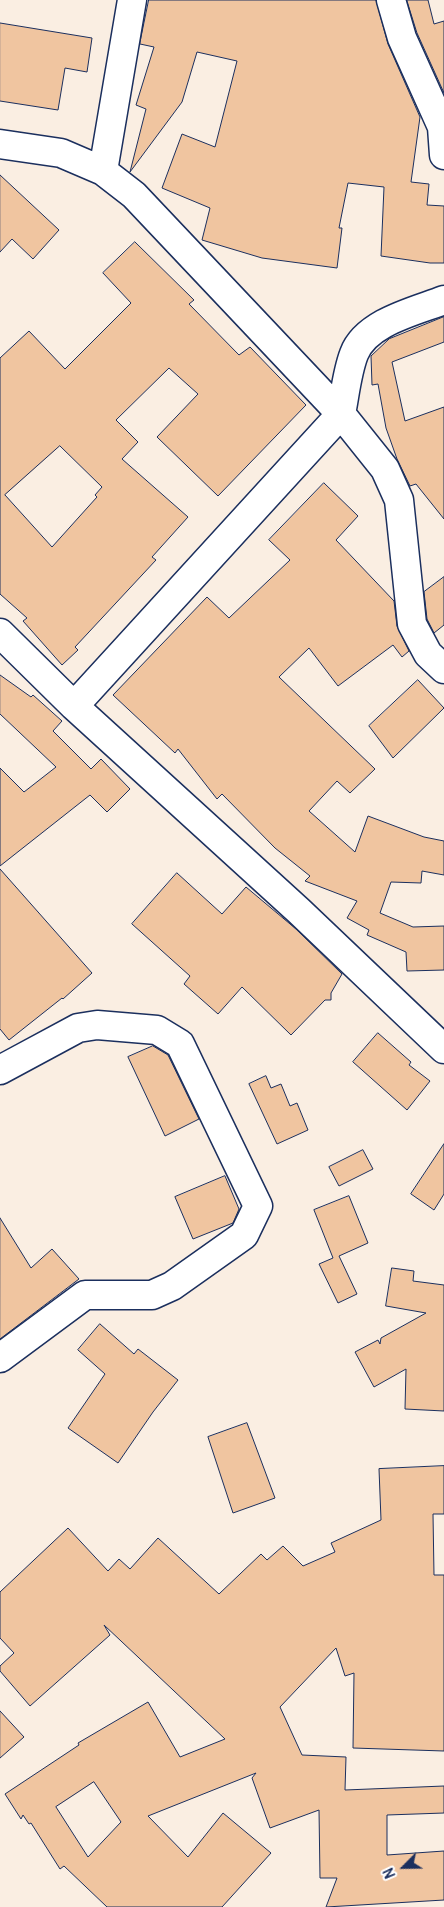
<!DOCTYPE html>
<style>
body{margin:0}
#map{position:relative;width:444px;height:1907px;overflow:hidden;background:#faeee2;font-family:Pangolin,sans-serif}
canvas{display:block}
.north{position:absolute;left:379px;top:1842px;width:50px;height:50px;-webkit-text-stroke:4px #fff;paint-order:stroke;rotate:247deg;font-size:14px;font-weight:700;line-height:20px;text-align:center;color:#1b2f5e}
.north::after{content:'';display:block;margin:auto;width:18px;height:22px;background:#1b2f5e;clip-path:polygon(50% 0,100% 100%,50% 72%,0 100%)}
</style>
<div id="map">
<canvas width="444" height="1907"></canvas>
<div class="north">N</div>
</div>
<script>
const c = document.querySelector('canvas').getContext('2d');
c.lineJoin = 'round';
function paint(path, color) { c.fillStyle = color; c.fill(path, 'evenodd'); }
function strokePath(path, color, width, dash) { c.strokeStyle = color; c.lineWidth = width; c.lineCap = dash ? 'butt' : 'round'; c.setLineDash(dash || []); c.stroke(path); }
const building = new Path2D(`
 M149,0h227l12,44 32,73 -9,65 18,2 -2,21 17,1v57h-14l-49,-7 3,-69 -36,-4 -9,45h3l-5,40 -75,-10 -60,-18 8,-32 -48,-20 20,-54 33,13 22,-86 -40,-9 -15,50 -52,70 16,-63 -10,-4 18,-58 -14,-3z
 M407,0h21l6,24 10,-3v72l-27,-60z
 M0,23l92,15 -5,34 -22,-4 -7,42 -58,-9z
 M0,175l59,55 -26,29 -21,-20 -12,13z
 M135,242l59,58 -5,4 50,51 11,-8 56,58 -88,91 -61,-59 41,-43 -29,-26 -53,52 22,22 -16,17 66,58 -36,40 4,3 -81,87 3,3 -16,15 -39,-44 4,-3 -27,-24v-236l29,-27 36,38 66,-66 -28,-30zM60,446l42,41 -7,8 2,2 -45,50 -47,-52z
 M444,317v25l-52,20 13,59 39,-14v112l-28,-35 -6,2 -13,-27 -11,-31 -8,-44 -6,1 -1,-29 18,-17z
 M324,483l34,33 -22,24 58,61 3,25 12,25 -7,6 -9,-12 -55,41 -29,-38 -30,29 96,92 -25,24 -13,-12 -28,30 46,41 13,-36 56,21 20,4v34l-22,-4 -1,12 -30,-1 -11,31 33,14 31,-1v44l-37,1 -1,-19 -39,-17 2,-5 -22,-12 10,-17 -52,-20 5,-5 -35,-28 -53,-54 -5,5 -39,-50 -3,4 -62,-58 94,-98 22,21 61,-58 -21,-20z
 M444,577v48l-10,8 -7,-14 -3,-27z
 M0,675l31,22 2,-2 29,26 -9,10 38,38 10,-10 29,30 -23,23 -17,-17 -90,71v-98l24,24 32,-25 -56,-53z
 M418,680l26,28 -51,50 -24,-32z
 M0,869l92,104 -29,26 -1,-1 -53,42 -9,-11z
 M177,873l45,41 24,-27 50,42 46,45 -11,19v7h-6l-34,35 -49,-48 -24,27 -34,-30 6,-8 -58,-52z
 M378,1033l33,29 -2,3 21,16 -23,29 -54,-48z
 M153,1046l15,9 31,64 -34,17 -37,-79z
 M266,1076l5,12 10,-4 9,22 7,-3 11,27 -31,14 -28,-60z
 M444,1144v50l-10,16 -23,-16z
 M363,1150l10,19 -34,17 -10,-19z
 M225,1176l14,33 -6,14 -40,16 -18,-42z
 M349,1196l19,47 -29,13 18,38 -19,9 -19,-39 14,-6 -19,-48z
 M0,1218l31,50 21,-19 27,30 -79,60z
 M392,1268l22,3 -1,10 31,4v126l-39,-2 1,-40 -32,18 -19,-35 23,-12 2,4 1,-6 45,-25 -40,-7z
 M100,1324l34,30 4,-5 40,31 -25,32 -35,51 -50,-35 37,-54 -27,-24z
 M247,1423l28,75 -42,15 -25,-76z
 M444,1466v48h-11l1,61h10v176l-91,-3 1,-75 -9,3 -9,-28 -56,59 22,48 44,2 -1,33 99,-4v27l-57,2v40l57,-4v49l-118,7 11,-29h-17l-1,-68 -49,18 -18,-50 4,-5 -108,43 40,41 35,-44 48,40 -49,54h-115l-43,-41 -4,3 -29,-46 -2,1 -6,-9 -2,4 -16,-25 74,-49 -1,-2 70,-41 32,55 45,-18 -121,-114 6,10 -80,71 -30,-35v-5l14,-13 -14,-15v-46l68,-64 40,43 11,-12 11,10 28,-31 61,56 42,-40 6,6 16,-14 20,20 32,-14 -4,-9 50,-23 -2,-51zM94,1782l27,40 -33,35 -32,-50z
 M0,1711l24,26 -24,21z`);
const minor = new Path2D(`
 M391,0l11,38 40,89 2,28
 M0,144l61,9 42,18 31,24 207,219 44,55 14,31 13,124 16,30 16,15
 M103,171l29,-171
 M0,633l74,73 225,205 145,138
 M74,706l267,-292c4,-20 6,-42 13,-60 12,-32 62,-43 90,-54
 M0,1070l78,-42 19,-3 60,5 23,14 78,162 -14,29 -72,51 -20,9h-67l-85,63`);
paint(building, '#f0c5a0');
strokePath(building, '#1b2f5e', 1);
strokePath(minor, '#1b2f5e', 31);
strokePath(minor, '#fff', 28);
</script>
